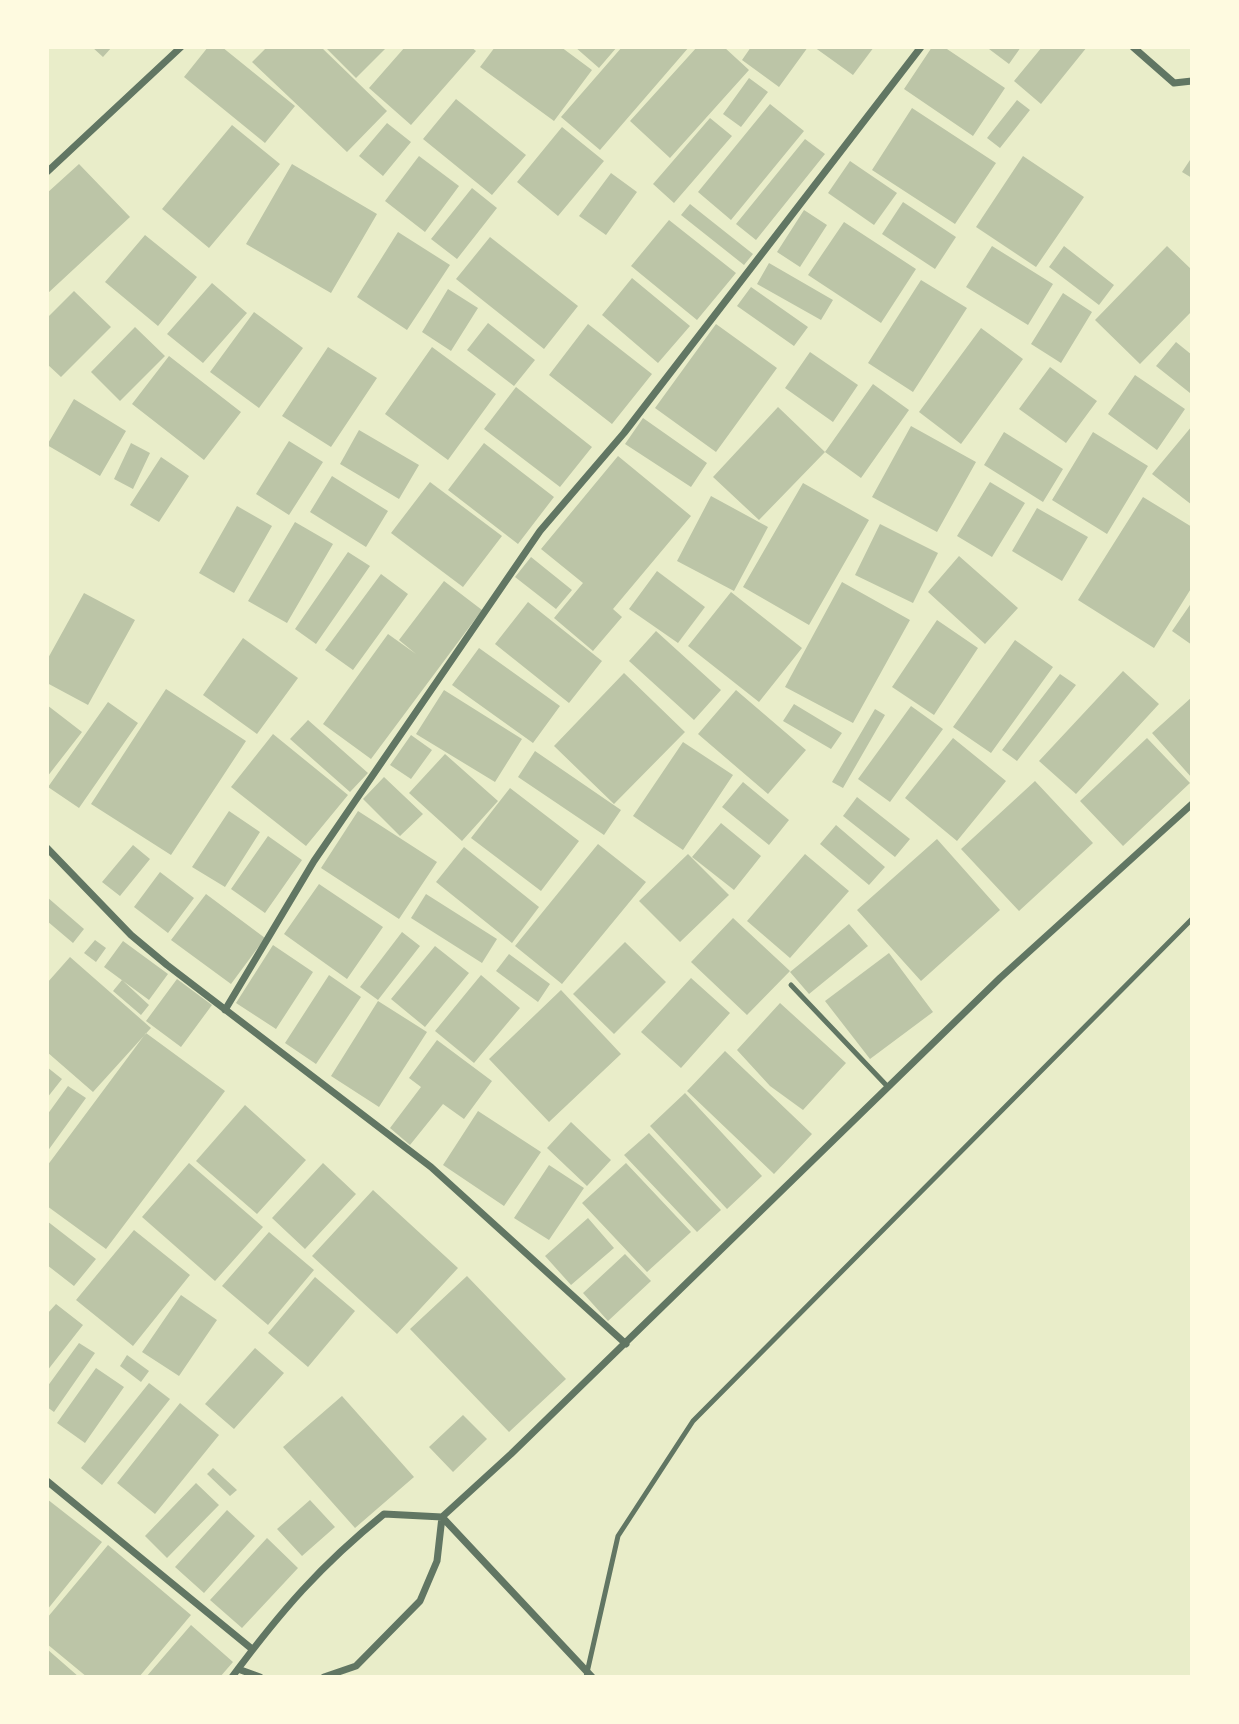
<!DOCTYPE html>
<style>
body{margin:0}
#map{position:relative;width:1239px;height:1724px;overflow:hidden;background:#e9edc9;font-family:"Archivo Narrow",sans-serif}
canvas{display:block}
.frame{position:absolute;inset:0;border:49px solid #fefae0;pointer-events:none}
</style>
<div id="map">
<canvas width="1239" height="1724"></canvas>
<div class="frame"></div>
</div>
<script>
const c = document.querySelector('canvas').getContext('2d');
c.lineJoin = 'round';
function paint(path, color) { c.fillStyle = color; c.fill(path, 'evenodd'); }
function strokePath(path, color, width, dash) { c.strokeStyle = color; c.lineWidth = width; c.lineCap = dash ? 'butt' : 'round'; c.setLineDash(dash || []); c.stroke(path); }
const building = new Path2D(`
 M92,47h20l-9,10z
 M208,47h14l73,59 -30,37 -81,-66z
 M267,47h54l66,64 -40,41 -95,-90z
 M325,47h62l-31,31z
 M405,47h66l5,4 -65,74 -42,-37z
 M495,47h66l31,23 -38,51 -74,-54z
 M575,47h42l-18,21z
 M622,47h67l-89,103 -39,-33z
 M697,47h27l25,23 -79,88 -40,-37z
 M751,47h57l-29,40 -37,-27z
 M814,47h60l-21,28z
 M932,47h12l61,41 -32,48 -69,-47z
 M991,47h30l-12,17 -20,-15z
 M1042,47h45l-46,57 -27,-23z
 M749,78l19,14 -27,35 -18,-13z
 M456,99l70,56 -34,40 -69,-56z
 M1017,100l13,10 -30,38 -13,-10z
 M770,104l34,27 -73,89 -33,-28z
 M912,108l84,55 -41,61 -83,-54z
 M710,118l22,18 -58,67 -21,-19z
 M387,123l24,19 -28,34 -24,-20z
 M232,125l48,39 -71,84 -47,-39z
 M562,127l42,34 -46,55 -41,-34z
 M805,139l20,15 -69,86 -20,-16z
 M419,156l40,30 -34,46 -40,-31z
 M1023,156l61,41 -48,70 -60,-40z
 M1192,157v21l-10,-6z
 M850,161l47,32 -23,32 -46,-32z
 M79,164l51,53 -83,77v-101z
 M292,164l85,50 -46,79 -85,-49z
 M611,173l26,19 -31,43 -27,-19z
 M472,188l25,20 -40,51 -26,-20z
 M903,202l53,35 -21,32 -53,-35z
 M690,204l63,50 -9,11 -63,-50z
 M804,210l23,15 -27,42 -23,-15z
 M669,220l67,53 -39,47 -66,-54z
 M844,222l72,47 -35,54 -73,-48z
 M398,232l52,33 -43,65 -50,-33z
 M145,235l52,42 -39,49 -53,-44z
 M490,237l88,69 -34,43 -88,-70z
 M992,246l61,38 -25,41 -62,-38z
 M1064,246l50,39 -15,20 -50,-38z
 M1167,246l25,24v41l-52,53 -45,-44z
 M769,263l64,37 -12,20 -64,-36z
 M632,278l58,48 -32,37 -56,-48z
 M921,280l46,28 -54,84 -45,-29z
 M212,283l35,30 -44,50 -36,-29z
 M751,287l57,40 -14,19 -57,-40z
 M448,289l30,19 -27,43 -29,-19z
 M74,291l37,36 -50,50 -14,-13v-46z
 M1063,293l29,19 -31,51 -30,-19z
 M254,312l49,36 -44,60 -49,-36z
 M488,323l47,37 -21,26 -47,-36z
 M588,324l64,50 -40,50 -63,-49z
 M716,324l61,44 -61,84 -61,-44z
 M135,327l30,29 -45,45 -29,-29z
 M981,328l42,31 -62,85 -42,-32z
 M1176,342l16,13 -2,38 -34,-27z
 M328,347l49,31 -46,69 -49,-31z
 M432,347l64,47 -48,66 -63,-46z
 M810,352l48,33 -25,37 -48,-34z
 M169,356l72,56 -37,48 -72,-56z
 M1050,367l47,34 -31,42 -47,-34z
 M1135,375l50,34 -28,41 -49,-36z
 M873,384l36,26 -48,68 -36,-26 -66,68 -46,-43 65,-70 47,45z
 M516,387l76,60 -32,40 -76,-58z
 M74,399l52,32 -26,45 -53,-31z
 M643,418l64,45 -16,24 -66,-43z
 M911,426l65,36 -39,70 -65,-35z
 M1192,426v79l-40,-31z
 M359,430l60,35 -20,34 -59,-35z
 M1004,432l59,37 -20,33 -59,-37z
 M1093,432l55,34 -41,68 -55,-34z
 M289,441l34,21 -34,53 -33,-21z
 M131,443l19,10 -17,36 -19,-10z
 M484,443l70,54 -36,47 -70,-54z
 M618,456l73,60 -78,93 9,8 -29,34 -39,-33 29,-35 -42,-34z
 M161,457l28,19 -30,46 -29,-17z
 M332,476l56,35 -22,36 -56,-35z
 M430,482l72,54 -39,51 -72,-54z
 M990,482l35,21 -33,54 -35,-21z
 M803,483l66,37 -60,105 -66,-38z
 M711,496l57,31 -34,64 -57,-30z
 M1143,497l49,30v60l-38,61 -76,-48z
 M237,506l35,20 -38,67 -35,-20z
 M1037,508l51,29 -26,44 -50,-30z
 M295,522l38,22 -46,79 -39,-22z
 M880,524l58,29 -25,50 -58,-28z
 M348,552l22,14 -54,78 -21,-15z
 M959,556l59,52 -33,36 -57,-52z
 M531,557l41,33 -16,19 -41,-32z
 M657,571l48,36 -27,36 -49,-34z
 M381,574l27,20 -55,76 -28,-20z
 M444,581l38,29 -111,149 -48,-35 65,-90 28,20 -17,-14z
 M842,582l68,38 -57,103 -68,-36z
 M731,592l71,56 -43,54 -71,-56z
 M84,593l51,27 -47,85 -41,-22v-23z
 M528,602l74,59 -33,42 -74,-59z
 M1192,602v43l-20,-14z
 M937,620l41,28 -44,67 -42,-28z
 M656,631l65,59 -27,30 -65,-59z
 M243,638l55,40 -41,56 -54,-39z
 M1015,640l38,27 -62,86 -38,-26z
 M479,648l81,58 -27,37 -81,-58z
 M1123,671l36,33 -83,90 -37,-33z
 M624,673l61,59 -71,72 -60,-58z
 M1060,674l16,11 -59,76 -15,-11z
 M166,689l80,52 -75,114 -80,-51z
 M444,690l78,49 -27,43 -79,-48z
 M736,690l70,60 -38,44 -70,-60z
 M1192,697v81l-40,-45z
 M108,702l30,21 -59,85 -31,-21z
 M794,704l48,29 -11,16 -48,-28z
 M47,705l35,27 -35,45z
 M911,706l32,23 -53,73 -32,-23z
 M875,709l10,6 -42,73 -11,-6z
 M308,720l60,53 -18,19 -60,-53z
 M273,734l75,61 -42,51 -75,-59z
 M411,735l21,15 -21,29 -21,-14z
 M953,738l53,43 -49,60 -52,-43z
 M1147,738l43,45 -67,63 -43,-45z
 M683,742l50,33 -50,75 -50,-34z
 M535,751l86,59 -17,25 -86,-58z
 M445,754l53,47 -36,40 -53,-48z
 M384,777l39,37 -23,22 -37,-37z
 M1035,781l58,62 -74,68 -58,-62z
 M743,782l46,38 -20,25 -47,-38z
 M510,788l69,53 -38,50 -70,-53z
 M857,797l53,42 -15,18 -52,-41z
 M229,811l31,21 -35,55 -33,-20z
 M358,811l79,51 -38,57 -78,-51z
 M721,823l40,33 -27,34 -42,-33z
 M836,825l49,42 -16,18 -49,-41z
 M268,836l34,24 -37,53 -34,-24z
 M937,839l63,71 -79,71 -64,-71z
 M598,844l48,38 -84,102 -47,-38z
 M133,845l17,14 -30,37 -18,-14z
 M464,847l75,60 -27,36 -76,-61z
 M688,854l41,41 -49,47 -41,-41z
 M805,854l44,37 -59,67 -43,-37z
 M160,872l34,26 -26,35 -34,-26z
 M319,884l64,43 -36,52 -63,-45z
 M206,894l59,44 -34,46 -60,-44z
 M426,894l71,45 -15,24 -71,-45z
 M47,897l37,32 -11,14 -26,-22z
 M733,918l57,53 -43,44 -56,-53z
 M849,924l19,22 -59,48 -19,-22z
 M402,932l18,14 -42,54 -18,-13z
 M95,940l11,8 -10,14 -12,-9z
 M123,941l45,33 -19,26 -45,-33z
 M625,942l41,40 -52,52 -41,-40z
 M273,945l40,27 -37,57 -40,-26z
 M435,946l34,27 -44,54 -34,-28z
 M889,953l44,59 -63,47 -45,-58z
 M509,954l41,30 -12,18 -42,-31z
 M70,957l81,71 -58,64 -46,-40v-69z
 M329,975l32,22 -45,67 -31,-21z
 M481,975l39,33 -46,55 -39,-32z
 M691,978l39,35 -49,55 -40,-36z
 M177,979l35,26 -31,42 -35,-26z
 M122,980l27,25 -8,10 -28,-24z
 M561,990l60,64 -72,68 -60,-63z
 M378,1001l49,31 -48,75 -48,-31z
 M780,1003l66,60 -43,47 -33,-24 -33,-36z
 M146,1033l79,58 -119,158 -59,-43v-40z
 M437,1040l55,41 -28,38 -21,-15 -33,41 -20,-17 31,-41 -12,-9z
 M725,1051l87,83 -38,40 -87,-83z
 M47,1067l15,12 -15,19z
 M68,1086l18,12 -39,54v-37z
 M685,1093l77,83 -35,33 -77,-83z
 M245,1105l61,55 -49,54 -61,-53z
 M478,1111l63,41 -37,54 -61,-41z
 M571,1122l40,38 -24,26 -40,-38z
 M649,1133l72,77 -24,22 -73,-77z
 M189,1163l74,64 -48,54 -73,-64z
 M323,1163l33,31 -51,55 -33,-31z
 M626,1163l65,69 -44,40 -65,-69z
 M549,1165l35,23 -35,52 -35,-22z
 M373,1190l85,78 -61,66 -85,-78z
 M588,1218l26,30 -43,37 -26,-29z
 M47,1221l49,38 -22,27 -27,-21z
 M134,1230l56,45 -57,71 -57,-46z
 M269,1232l45,38 -46,55 -46,-39z
 M625,1254l26,27 -43,40 -25,-28z
 M467,1276l99,103 -57,53 -99,-103z
 M315,1277l40,34 -47,56 -40,-34z
 M181,1295l36,25 -38,56 -37,-24z
 M56,1304l27,21 -36,46v-57z
 M79,1343l16,10 -41,59 -7,-5v-20z
 M255,1348l29,25 -50,56 -29,-25z
 M127,1355l22,16 -8,11 -21,-16z
 M96,1368l28,19 -39,56 -28,-20z
 M149,1383l21,16 -68,86 -21,-17z
 M342,1396l72,81 -59,51 -72,-81z
 M180,1403l39,32 -64,79 -38,-31z
 M463,1415l24,24 -34,33 -24,-25z
 M213,1468l24,22 -7,6 -23,-22z
 M196,1483l23,22 -52,53 -22,-22z
 M47,1499l55,43 -55,68z
 M310,1500l25,27 -33,29 -25,-27z
 M227,1510l28,26 -51,57 -29,-26z
 M267,1538l31,30 -56,60 -32,-28z
 M108,1545l83,70 -52,62h-52l-40,-33v-26z
 M191,1625l42,37 -13,15h-74z
 M47,1649l32,28h-32z`);
const service = new Path2D(`
 M791,985l97,102
 M586,1677l32,-141 75,-115 499,-502`);
const minor = new Path2D(`
 M1133,47l41,36 18,-2
 M47,172l134,-125
 M47,848l84,87 36,30 264,202 195,177
 M225,1010l89,-149 226,-330 84,-98 297,-386
 M47,1481l205,168
 M442,1517l150,160
 M238,1669l22,8
 M232,1677c49,-66 88,-111 152,-163l58,3 69,-63 489,-476 192,-174
 M324,1677l32,-11 64,-65 17,-40 5,-44`);
paint(building, '#bcc5a7');
strokePath(service, '#617663', 5);
strokePath(minor, '#617663', 7);
</script>
